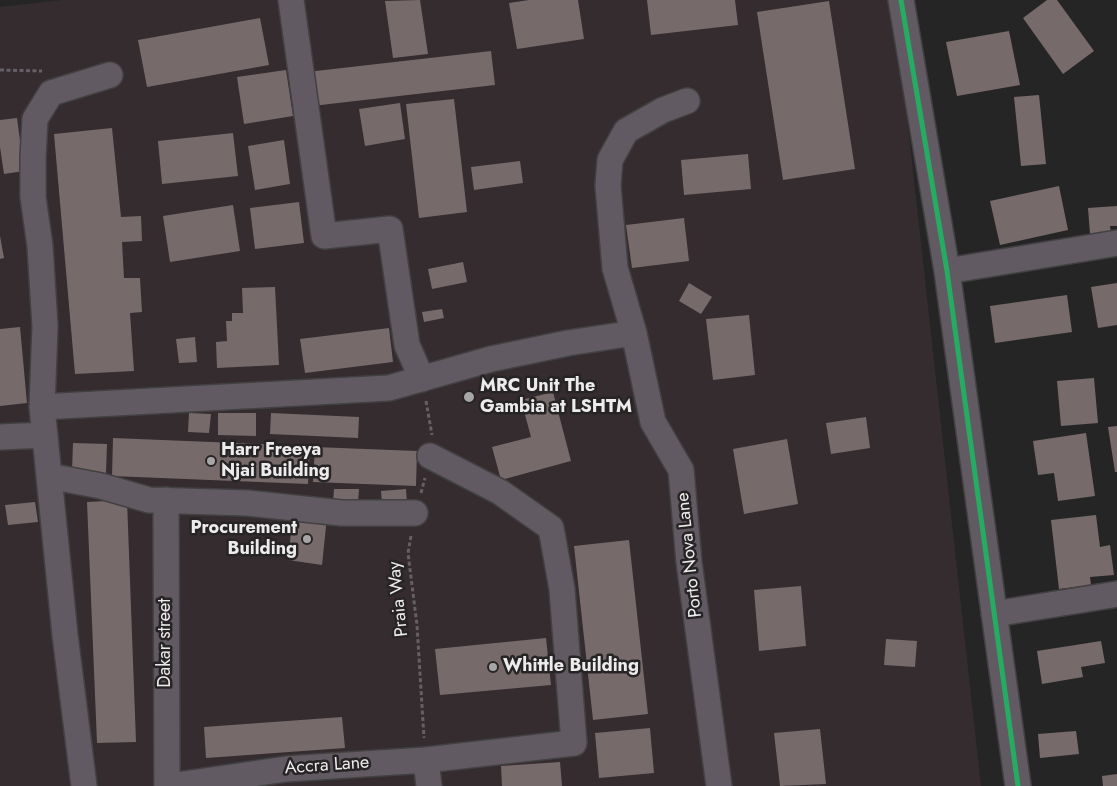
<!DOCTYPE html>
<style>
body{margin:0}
canvas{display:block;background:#262525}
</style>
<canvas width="1117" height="786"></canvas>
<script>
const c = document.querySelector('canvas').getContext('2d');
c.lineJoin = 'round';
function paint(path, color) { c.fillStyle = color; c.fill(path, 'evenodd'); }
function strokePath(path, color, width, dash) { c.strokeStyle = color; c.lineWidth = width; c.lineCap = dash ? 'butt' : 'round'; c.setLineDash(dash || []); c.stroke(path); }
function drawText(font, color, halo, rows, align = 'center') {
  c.font = font + ' Jost,sans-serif'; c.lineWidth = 5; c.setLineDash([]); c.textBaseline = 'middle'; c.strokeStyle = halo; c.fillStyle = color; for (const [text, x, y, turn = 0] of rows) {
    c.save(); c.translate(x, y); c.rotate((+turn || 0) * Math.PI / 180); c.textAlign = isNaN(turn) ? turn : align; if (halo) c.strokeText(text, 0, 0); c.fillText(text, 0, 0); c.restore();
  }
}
const built = new Path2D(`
 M62,0h832l87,786h-981v-779z`);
const building = new Path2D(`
 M420,0l8,54 -35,4 -8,-57z
 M529,0h49l6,39 -67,10 -8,-46z
 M647,0h88l3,25 -87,10z
 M1047,0h10l37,51 -31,23 -40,-56z
 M829,1l26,168 -72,11 -26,-168z
 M260,18l9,47 -122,22 -9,-47z
 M1009,31l11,54 -63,11 -11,-54z
 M491,51l4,34 -183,21 -5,-34z
 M286,70l7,46 -49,8 -7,-47z
 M1039,95l7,69 -25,2 -7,-69z
 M454,99l13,113 -48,6 -13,-114z
 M400,103l5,36 -40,7 -6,-37z
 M17,118l7,53 -20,3 -4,-27v-27z
 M112,128l9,89 20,-1 1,25 -20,1 2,36h16l2,34 -12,1 4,58 -59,3 -21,-240z
 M233,133l5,43 -76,8 -4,-43z
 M284,140l6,44 -35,6 -7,-44z
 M748,154l3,35 -67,6 -3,-35z
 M520,161l3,22 -49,7 -3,-23z
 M1059,186l9,44 -68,15 -10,-44z
 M299,202l5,41 -49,6 -5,-41z
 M233,205l7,46 -70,11 -7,-46z
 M1117,206v20h-7l1,7 -21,1 -2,-26z
 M684,218l5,43 -57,7 -6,-43z
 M0,236l4,22 -4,1z
 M463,262l4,20 -35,7 -4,-20z
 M689,283l23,14 -11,17 -22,-13z
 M1117,283v42l-19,3 -7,-41z
 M275,287l4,78 -62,3 -1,-26 11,-1 -1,-20h6v-8h11l-1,-25z
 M1067,295l5,37 -77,11 -5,-37z
 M442,309l2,9 -20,4 -2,-10z
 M749,315l6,60 -42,5 -7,-61z
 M20,327l7,76 -27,3v-77z
 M389,328l4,34 -88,11 -5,-34z
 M195,337l2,25 -18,1 -3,-24z
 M1094,378l4,45 -37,3 -4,-45z
 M553,392l18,69 -70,19 -9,-33 39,-10 -10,-37z
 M189,413l22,1 -2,19 -21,-1z
 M218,413h38v23l-38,-1z
 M271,413l88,4 -1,21 -88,-4z
 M866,417l4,31 -39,6 -5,-31z
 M1117,426v46h-2l-7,-45z
 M1086,433l9,63 -37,5 -4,-28 -16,2 -5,-34z
 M113,438l197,8 -2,38 -196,-8z
 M787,439l11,65 -54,10 -11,-65z
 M73,443l34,1 -1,29 -34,-1z
 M315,447l102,4 -1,35 -103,-4z
 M334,489h25l-1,14h-25z
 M406,489l1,14 -25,1 -1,-13z
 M127,500l9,242 -39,1 -10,-241z
 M35,502l3,20 -30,3 -3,-20z
 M293,514l34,3 -5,48 -34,-5z
 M1096,515l4,32 10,-2 4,30 -24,2 1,8 -32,4 -8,-69z
 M629,540l19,174 -55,6 -19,-174z
 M801,586l5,60 -47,5 -5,-61z
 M546,638l5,47 -111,10 -5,-46z
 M886,639l31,2 -2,26 -31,-2z
 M1101,641l4,22 -24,4 2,10 -41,7 -5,-33z
 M342,717l3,31 -139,10 -2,-31z
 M650,728l4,45 -55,5 -4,-45z
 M820,729l6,55 -46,2 -6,-53z
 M1076,731l3,23 -39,4 -2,-24z
 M560,762l2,24h-60l-1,-20z
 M1117,774v12h-14l-1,-10z`);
const path = new Path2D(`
 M0,70l42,1
 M426,401l6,34
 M421,493l4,-15
 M411,536l-3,17 9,72 7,113`);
const minor = new Path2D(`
 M291,0l33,236 66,-7 17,116 15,34
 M901,0l46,271 71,515
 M687,101l-24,9 -37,21 -16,29 -2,26 7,82 19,65 19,89 28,48 8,92 30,224
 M947,271l170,-28
 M42,407l347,-19 102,-29 77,-16 66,-10
 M0,437l45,-2
 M49,476l52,10 48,14 98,3 95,10h73
 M166,500l1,286
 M994,614l123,-20
 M426,760l3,26
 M84,786l-19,-151 -23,-228 3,-81 -5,-80 -7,-49v-39l2,-39 16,-26 59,-18
 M170,786l116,-17 140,-9 148,-17 -12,-154 -11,-61 -51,-36 -70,-36`);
const cycleway = new Path2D(`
 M901,0l46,271 71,515`);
const markers = [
 [469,397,6,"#a7a6a6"],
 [211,461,5,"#a7a6a6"],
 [307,539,5,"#a7a6a6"],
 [493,667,5,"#a7a6a6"]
];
const poiNames = [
 ["MRC Unit The",480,387],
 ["Gambia at LSHTM",480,408],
 ["Harr Freeya",221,451],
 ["Njai Building",221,472],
 ["Procurement",297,529,"right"],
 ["Building",297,550,"right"],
 ["Whittle Building",503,667]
];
const streetNames = [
 ["Porto Nova Lane",690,555,-96],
 ["Praia Way",399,599,-96],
 ["Dakar street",166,643,-90],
 ["Accra Lane",327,766,-4]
];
paint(built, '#342c2f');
paint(building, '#776a6a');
strokePath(minor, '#424141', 28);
strokePath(path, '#646065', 3, [4, 2.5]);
strokePath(minor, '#625a63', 25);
strokePath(cycleway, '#26ab63', 5);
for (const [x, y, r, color] of markers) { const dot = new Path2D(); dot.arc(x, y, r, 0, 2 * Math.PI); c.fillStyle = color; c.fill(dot); strokePath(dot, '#272425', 2); }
drawText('bold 18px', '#edecec', '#272425', poiNames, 'left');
drawText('18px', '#edecec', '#272425', streetNames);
</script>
